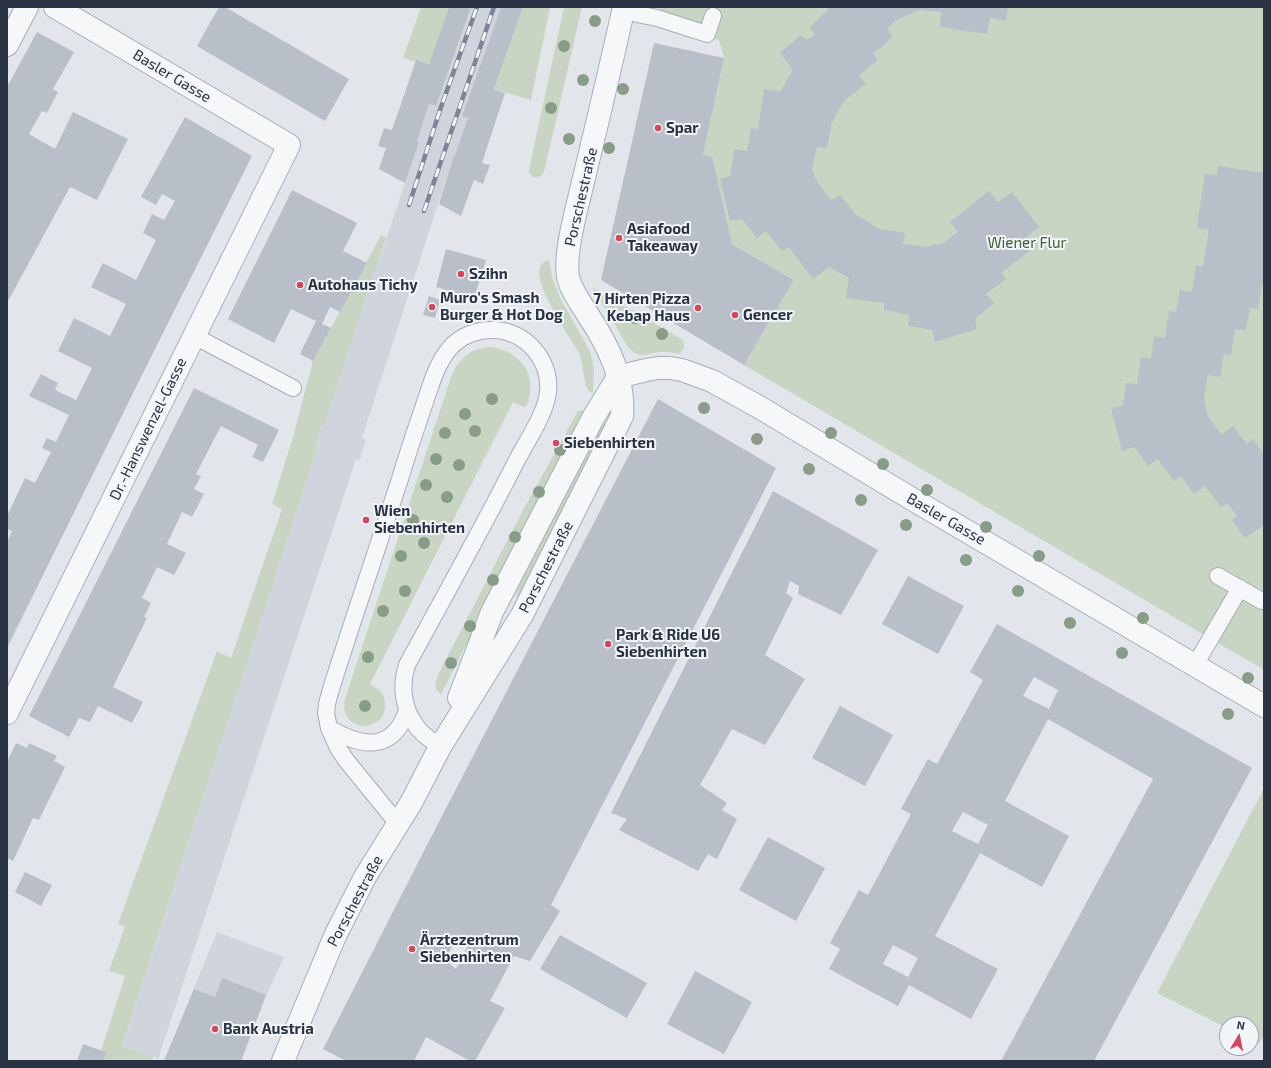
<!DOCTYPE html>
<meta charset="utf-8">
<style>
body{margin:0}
#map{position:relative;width:1271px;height:1068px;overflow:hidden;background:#e2e6eb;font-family:"Exo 2",sans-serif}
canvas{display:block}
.frame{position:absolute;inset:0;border:8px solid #2a3343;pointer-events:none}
.north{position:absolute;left:1219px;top:1016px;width:40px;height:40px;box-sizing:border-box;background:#f2f5f8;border:1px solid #a2a7b0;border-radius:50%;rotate:10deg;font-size:11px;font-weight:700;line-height:16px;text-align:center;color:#2a3343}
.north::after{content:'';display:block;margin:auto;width:14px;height:18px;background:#d1475c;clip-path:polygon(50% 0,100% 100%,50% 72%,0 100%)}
</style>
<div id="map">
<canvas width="1271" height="1068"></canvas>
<div class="frame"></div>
<div class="north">N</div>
</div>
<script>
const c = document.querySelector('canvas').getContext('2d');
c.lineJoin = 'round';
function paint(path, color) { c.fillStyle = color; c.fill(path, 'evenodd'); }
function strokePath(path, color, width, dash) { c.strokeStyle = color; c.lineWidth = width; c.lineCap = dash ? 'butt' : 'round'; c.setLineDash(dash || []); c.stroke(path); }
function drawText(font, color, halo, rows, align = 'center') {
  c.font = font + ' "Exo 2",sans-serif'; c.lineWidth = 4; c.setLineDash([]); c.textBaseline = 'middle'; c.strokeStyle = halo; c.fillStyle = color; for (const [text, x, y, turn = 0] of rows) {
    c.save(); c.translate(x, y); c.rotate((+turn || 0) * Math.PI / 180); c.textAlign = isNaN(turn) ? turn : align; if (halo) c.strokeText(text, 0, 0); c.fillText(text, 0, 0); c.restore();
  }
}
const built = new Path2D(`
 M471,7h30l-39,109 6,2 -13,37h-1l-92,283 4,1 -6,21 -4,-1 -198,600 -5,-2 -31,-10 196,-601 -3,-1 6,-20 3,1 48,-146 47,-138 -2,-1 12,-37 7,2z
 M217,932l67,25 -18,39 -25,65h-77z`);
const green = new Path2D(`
 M421,7h28l-20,57 -12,-4 -1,2 -13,-4z
 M523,7h27l-19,93 -37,-11z
 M564,7h18l-37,161c-2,7 -5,10 -12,9l-4,-5 1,-7z
 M660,7h604v663l-520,-305 50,-85 -62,-36 -29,-89 21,-97 -5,-18 -62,-22z
 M381,235l5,2 -62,189 -3,-1 -6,20 3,1 -196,600 31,11 -1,4h-49l-2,-10 24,-75 -16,-5 16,-44 -7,-3 99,-273 14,7 51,-149 -10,-5 21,-67 20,-76z
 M549,259l3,18 8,21 30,53 4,18 -1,24 -4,-2 -3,-4 -5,-28 -3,-8c-9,-15 -45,-67 -38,-84 2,-4 6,-6 9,-8z
 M592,287l91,53 1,8 -4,6c-6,0 -13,-3 -19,-2 -16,1 -20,9 -33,-5z
 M490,347c24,3 44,20 40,46 -1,6 -1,11 -6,14l-11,-5 -143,282c3,2 7,4 10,7 4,3 5,9 5,14 0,30 -47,27 -40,-6l105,-319c7,-20 18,-31 40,-33z
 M583,410l4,1 -146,283 -4,-3 -2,-7 4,-11 82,-159 57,-103z
 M601,421l9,6 -88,173 -6,-4 2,-12z
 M1264,788v247l-5,9 -8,-4v-16h-24v4l-70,-35z`);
const building = new Path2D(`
 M219,7h6l124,72 -24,42 -128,-75z
 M449,7h22l-35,99 -7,-2 -12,37 2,1 -14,41 -26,-14 7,-21 -8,-2 6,-18 8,2 24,-70 13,4z
 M501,7h22l-29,82 11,4 -23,70 8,2 -7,19 -9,-4 -13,36 -22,-12 15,-49h1l13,-37 -6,-2z
 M826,7h182l-2,14 -16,-3 -3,16 -47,-7 1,-15 -22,-2 -23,10 -9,8 5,9 -10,10 -9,6 5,7 -19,16 7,8 -21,16 -7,11 -6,12 -5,25 -10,-1 -5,22 4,11 15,20 9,-5 16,20 12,7 11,7 26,4 -2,11 23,3 17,-4 15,-11 -8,-10 39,-31 9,11 14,-10 27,35 -13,10 7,11 -32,25 5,6 -20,15 8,9 -19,16 2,10 -42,13 -3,-12 -24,-4 1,-11 -25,-5v-7l-38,-5 3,-20 -20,-11 -16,12 -24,-32 -7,4 -16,-20 -9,7 -15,-19 -12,2 -10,-42 10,-3 5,-27 12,2 4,-23 7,1 6,-40 16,3 13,-22 -13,-17 21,-18 5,5 9,-5 -5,-8 18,-17z
 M37,32l37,20 -21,37 5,3 -11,21 -5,-2 -13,23 26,15 18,-37 55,27 -31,61 -27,-13 -63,116v-216z
 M654,43l70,15 -21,97 9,2 20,87 62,36 -50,85 -143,-85z
 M185,117l67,39 -107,213 -138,279v-106l5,-11 -5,-2v-13l18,-38 10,5 16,-31 -9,-4 5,-10 9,4 13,-27 -40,-19 12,-22 17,9 -3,7 21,10 16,-32 -34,-17 16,-33 36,18 16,-32 -35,-17 12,-24 33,17 20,-40 -13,-7 9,-19 12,6 11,-19 -13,-7 -6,11 -15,-8z
 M1218,166l46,7v111h-2l-4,25 -8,-1 -4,22 -11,-1 -4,27 -7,-2 -4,23 -12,-2 -4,24 4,17 14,19 11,-9 14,18 6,-5 11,15v71l-19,13 -13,-18 5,-4 -10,-13 -6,4 -16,-21 -11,8 -13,-18 -7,5 -16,-22 -10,7 -13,-19 -13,4 -11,-43 12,-2 3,-23 11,1 4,-27 10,2 3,-23 11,2 4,-27 7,1 4,-22 12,2 4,-27 7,2 6,-37 -12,-2 1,-8 7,-46 12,1z
 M292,190l65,33 -14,28 24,12 -27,49 -10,-5 -8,17 9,4 -18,33 -13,-7 16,-33 -25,-12 -17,34 -46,-24z
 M446,249l40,11 -12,38 -38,-11z
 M429,296l11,4 -5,18 -12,-3z
 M194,388l85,42 -16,32 -11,-5 6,-12 -37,-19 -25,48 5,2 -7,13 10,5 -12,23 -10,-5 -15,32 19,9 -12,22 -17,-8 -15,31 9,5 -7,14 3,1 -34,69 30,15 -11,21 -34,-17 -8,16 -11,-4 -10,19 -40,-21z
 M658,399l118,69 -225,437 9,6 -30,50 -16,-5 -24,45 15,7 -30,53h-5l-44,-24 -12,24h-68l-23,-12 105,-206zM460,942l9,1 -13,26 -6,-5 -1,-11 4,-8z
 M773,491l105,59 -37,65 -43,-21 1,-8 -9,-5 -4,12 7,5 -28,57 40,24 -40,66 -33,-16 -32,56 27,18 -5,7 15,9 -20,40 -9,-5 -10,17 -79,-41 8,-11 -16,-6z
 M908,576l56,30 -26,48 -56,-30z
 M997,624l255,144 -158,293h-93l152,-282 -105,-60 -43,82 64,35 -27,51 -62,-34 -45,83 63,33 -27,50 -62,-34 -11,21 -69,-37 11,-20 -10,-6 29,-53 9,5 43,-81 -10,-5 27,-50 9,5 46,-84 -13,-8zM1034,677l24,13 -9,19 -26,-13zM963,812l25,13 -10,19 -26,-13zM893,945l25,13 -10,19 -25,-13z
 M840,706l53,29 -28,51 -53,-28z
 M16,743l11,5 2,-5 28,13 -3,5 11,6 -26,53 -6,-2 -20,43 -6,-3v-96z
 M768,837l57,31 -29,53 -57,-31z
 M25,872l27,13 -11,21 -26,-14z
 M560,935l87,48 -20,35 -87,-49z
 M695,971l57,31 -28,52 -57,-30z
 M222,978l44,17 -25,66h-77l30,-72 21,8z
 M83,1044l23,8 -3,9h-26z`);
const lane = new Path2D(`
 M623,11l34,7 50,16 6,-18
 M194,336l99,52
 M1218,576l44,25
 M1195,665l45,-77
 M329,728c32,19 63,25 78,-17
 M398,824l-52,-64 -8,-12 -9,-20 -3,-15 1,-9c6,-24 15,-48 22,-71 17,-52 34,-103 51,-154 7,-24 15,-47 23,-71 7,-20 13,-44 27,-60 11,-13 29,-19 45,-18 32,2 56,31 53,62 -2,21 -21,49 -31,68 -35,69 -73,137 -110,205 -7,21 -4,44 10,62 5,8 16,14 23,20`);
const street = new Path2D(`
 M7,45l20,-38
 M618,377l28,-7 12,-2h12l12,2 30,11 47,26 153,92 352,207
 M459,698l33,-86 101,-194 25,-41
 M7,713l282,-568 -234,-138
 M283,1061l52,-125 30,-59 46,-74 29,-56 82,-132 100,-199c3,-37 -14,-71 -34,-101 -7,-12 -17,-24 -20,-38 -4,-25 9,-69 15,-95 14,-58 28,-117 41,-175`);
const rail = new Path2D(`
 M409,205l32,-98 36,-100
 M424,211l70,-204`);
const trees = [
 [595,21],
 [564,46],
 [583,80],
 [623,89],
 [551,108],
 [569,139],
 [609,148],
 [635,318],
 [662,334],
 [492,399],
 [704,408],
 [465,414],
 [475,431],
 [445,433],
 [831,433],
 [757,439],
 [560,450],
 [436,459],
 [883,464],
 [459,465],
 [809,469],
 [426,485],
 [927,490],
 [539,492],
 [447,497],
 [861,500],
 [413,520],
 [906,525],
 [986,527],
 [515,537],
 [424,543],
 [401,556],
 [1039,556],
 [966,560],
 [493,580],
 [405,591],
 [1018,591],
 [383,611],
 [1143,618],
 [1070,623],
 [470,626],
 [1122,653],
 [368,657],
 [451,663],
 [1248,678],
 [365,706],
 [1228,714]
];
const markers = [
 [658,128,4,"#d1475c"],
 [619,238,4,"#d1475c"],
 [461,274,4,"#d1475c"],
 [300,285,4,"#d1475c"],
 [432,307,4,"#d1475c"],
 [698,308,4,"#d1475c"],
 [735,315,4,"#d1475c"],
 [556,443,4,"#d1475c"],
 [366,520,4,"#d1475c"],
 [608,644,4,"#d1475c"],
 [412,949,4,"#d1475c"],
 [215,1029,4,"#d1475c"]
];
const streetNames = [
 ["Basler Gasse",172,76,31],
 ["Porschestraße",581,197,-77],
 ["Dr.-Hanswenzel-Gasse",148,429,-64],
 ["Basler Gasse",946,519,30],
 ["Porschestraße",546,567,-63],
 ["Porschestraße",355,901,-62]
];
const poiNames = [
 ["Spar",666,128],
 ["Asiafood",627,229],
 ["Takeaway",627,246],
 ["Szihn",469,274],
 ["Autohaus Tichy",308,285],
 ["Muro's Smash",440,298],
 ["Burger & Hot Dog",440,315],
 ["7 Hirten Pizza",690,299,"right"],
 ["Kebap Haus",690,316,"right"],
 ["Gencer",743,315],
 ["Siebenhirten",564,443],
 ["Wien",374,511],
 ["Siebenhirten",374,528],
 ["Park & Ride U6",616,635],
 ["Siebenhirten",616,652],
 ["Ärztezentrum",420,940],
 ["Siebenhirten",420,957],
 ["Bank Austria",223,1029]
];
const parkNames = [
 ["Wiener Flur",1027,243]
];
paint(built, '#d0d5dd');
paint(green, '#c8d5c3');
paint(building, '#b9bfc8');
strokePath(lane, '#a7adb5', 18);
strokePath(street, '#a7adb5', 24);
strokePath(lane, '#f5f7f9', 16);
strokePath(street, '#f5f7f9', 22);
strokePath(rail, '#7b8595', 4.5);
strokePath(rail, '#f2f5f8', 3, [9]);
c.fillStyle = '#889c88';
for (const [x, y] of trees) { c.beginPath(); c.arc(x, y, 6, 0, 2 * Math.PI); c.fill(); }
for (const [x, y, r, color] of markers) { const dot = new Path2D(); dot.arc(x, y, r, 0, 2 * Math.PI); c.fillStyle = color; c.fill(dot); strokePath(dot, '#f2f5f8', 1.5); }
drawText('15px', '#2a3343', '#f2f5f8', streetNames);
drawText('bold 15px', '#2a3343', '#f2f5f8', poiNames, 'left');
drawText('15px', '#3f5f37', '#f2f5f8', parkNames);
</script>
